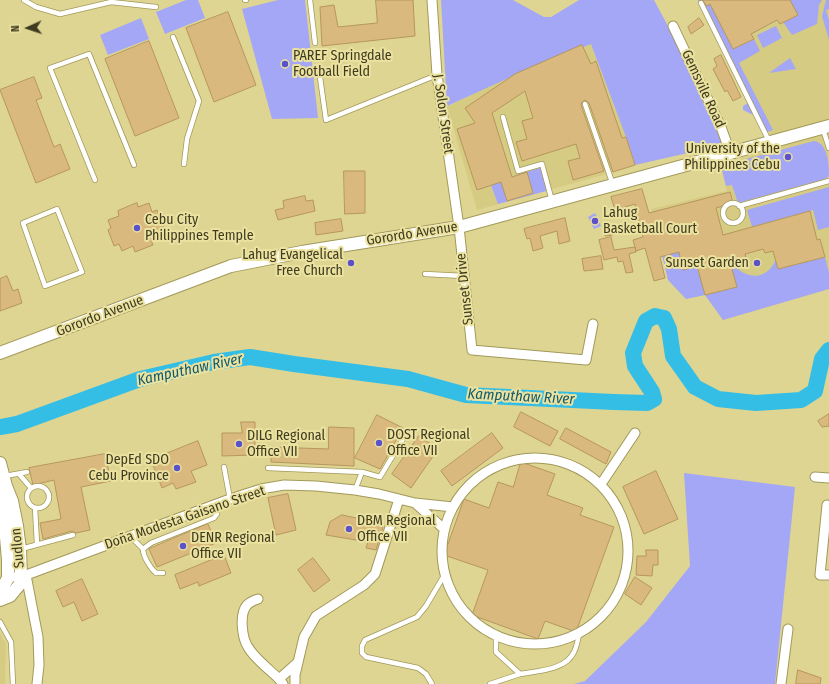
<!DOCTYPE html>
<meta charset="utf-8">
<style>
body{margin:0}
#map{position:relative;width:829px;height:684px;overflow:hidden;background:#ded593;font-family:"Fira Sans Condensed",sans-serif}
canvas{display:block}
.north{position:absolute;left:8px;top:8px;width:40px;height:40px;-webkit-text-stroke:3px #ebe2a0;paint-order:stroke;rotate:267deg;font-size:11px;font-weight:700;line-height:16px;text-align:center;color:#3f3b21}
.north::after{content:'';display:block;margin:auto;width:14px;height:18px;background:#3f3b21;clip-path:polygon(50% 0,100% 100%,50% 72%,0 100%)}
</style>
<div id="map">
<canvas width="829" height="684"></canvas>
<div class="north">N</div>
</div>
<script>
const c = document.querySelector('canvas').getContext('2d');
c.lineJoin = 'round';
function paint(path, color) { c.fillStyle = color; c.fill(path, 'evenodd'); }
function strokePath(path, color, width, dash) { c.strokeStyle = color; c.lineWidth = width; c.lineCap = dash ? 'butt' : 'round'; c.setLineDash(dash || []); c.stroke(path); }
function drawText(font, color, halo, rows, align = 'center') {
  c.font = font + ' "Fira Sans Condensed",sans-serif'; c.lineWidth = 4; c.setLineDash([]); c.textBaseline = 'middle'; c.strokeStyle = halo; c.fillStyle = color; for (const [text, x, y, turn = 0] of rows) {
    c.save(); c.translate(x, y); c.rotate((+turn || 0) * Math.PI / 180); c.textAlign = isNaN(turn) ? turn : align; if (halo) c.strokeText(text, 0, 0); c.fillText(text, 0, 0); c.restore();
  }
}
const built = new Path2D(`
 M705,0h124v289l-106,31 -18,-25 -19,4 -18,-19 -17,-71 76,-18 -7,-26 55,-16 -8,-23z
 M591,44l35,93 -20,7 8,28 -137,38 -30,-104 75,-34z
 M0,633l6,11 -1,40h-5z`);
const green = new Path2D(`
 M186,0h12l7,18 -40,16 -9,-22z
 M278,0h27l13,118 -46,1 -30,-110z
 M441,0h72l31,17h7l28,-17h75l15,28 54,117 -88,20 -9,-28 -35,-93 -69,28 -75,34z
 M698,0h10l25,49 21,-10 6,12 -21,12 34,67 -6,2 -10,-20 -6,2 -8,-4v-4l5,-3z
 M790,0h32l-3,5 -2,19 -25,11 -9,-13 15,-7z
 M826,0h3v9l-3,1 3,10v20l-7,-24z
 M141,18l8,21 -41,16 -8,-20z
 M776,26l6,12 -19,10 -6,-13z
 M790,58l6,11 -27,4z
 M814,141c14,2 15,23 15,35l-4,3 -87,24 -6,-18 -6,1 -5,-20z
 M543,167l7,23 -52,14 -7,-19 10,-5z
 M829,187v40l-11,3 -5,-20 -61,17 -5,-17z
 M595,213l6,13 -7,3 -6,-12z
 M656,230l14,24 9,-2 4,17 14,-3 8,29 31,-8 -16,-23 16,-4 3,10c14,10 30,7 37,-11l2,10 47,-12 4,16v16l-106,31 -18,-25 -19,4 -18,-19z
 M684,473l111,14 -20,197h-201l11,-3 61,-59 44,-56z`);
const river = new Path2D(`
 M0,427l17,-3 123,-45 74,-17 36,-5 44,7 114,15 58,16 148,7 33,1 7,-4 -2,-7 -17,-26 -2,-13 13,-32 9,-5 9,2 5,11 4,27 22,31 23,12 38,4 45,-3 14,-9 7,-32 7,-9`);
const building = new Path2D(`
 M376,0h37l2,36 -93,10 -2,-39 14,-2 4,22 39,-4z
 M703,0h87l8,15 -18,9 -3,-4 -26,14 3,5 -21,10 -23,-45 -3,2z
 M228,12l28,73 -42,17 -28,-74z
 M699,18l5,7 -13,9 -3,-7z
 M149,41l30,77 -44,18 -30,-77z
 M582,45l9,19 5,-3 26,77 4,-1 9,28 -22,7 -24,-69 -4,-3 -3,2 -1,3 23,66 -31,9 -5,-19 12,-3 -4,-14 -54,17 -6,-19 11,-3 -5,-18 11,-3 -8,-27 -33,22 20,64 15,-5 6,21 -26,8 -6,-19 -24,8 -20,-61 18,-6 -10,-15 50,-34z
 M721,55l20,42 -8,4 -6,-11 -2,2 -12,-23 4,-3 -3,-7z
 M34,77l8,21 -6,2 18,47 6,-3 10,25 -34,14 -36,-93z
 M344,171h21v42l-20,1z
 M642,189l7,24 81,-21 3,11 -17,5 7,27 87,-24 7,29 3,-1 5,18 -47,12 -5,-18 -8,2 -2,-4 -18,5 1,3 -16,5 7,25 -32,8 -8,-29 -14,4 -4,-18 -19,5 5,21 -11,3 -9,-33 -9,3 -3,-11 10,-3 -8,-33 -20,6 -4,-13z
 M305,196l1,5 7,-1 2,11 -37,9 -3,-10 9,-2 -1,-7z
 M137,203l1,4 11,-4 3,9 5,-2 7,17 -5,2 3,7 -11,4 2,5 -18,7 -2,-6 -11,5 -3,-7 -5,2 -6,-16 3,-2 -3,-8 11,-4 -1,-5z
 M565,218l5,23 -11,3 -2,-13 -17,5 3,12 -10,3 -3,-13 -3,1 -3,-10z
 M341,219l2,12 -27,4 -1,-12z
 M612,226l1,9 -8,1 -1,-9z
 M611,237l3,13 21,-3 1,5 -7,2 4,18 -7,1 -3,-12 -5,1 -1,-5 -13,3 -5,-20z
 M601,256l2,13 -19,2 -2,-12z
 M7,276l6,15 5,-2 4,14 -22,8v-32z
 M521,412l37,19 -8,15 -36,-19z
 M829,414v12l-7,1 -4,-6z
 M377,415l26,13 -23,41 -25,-11z
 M241,422h14v33l-33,1v-23h20z
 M329,427l25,1v38l-83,-4v-15l57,2z
 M566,428l45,24 -5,12 -46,-25z
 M492,433l11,15 -51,38 -11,-15z
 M419,436l19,13 -27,39 -19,-14z
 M198,441l9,24 -16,6 5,11 -20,7 -3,-6 -11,5 -11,-28z
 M105,454l6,27 -30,6 9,43 -14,3 -4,-2 -29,8 -3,-16 21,-4 -7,-39 -21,5 -4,-17z
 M521,462l34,12 -8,21 36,13 -3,7 34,12 -38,105 -31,-11 -7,18 -66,-24 16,-45 -44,-15 20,-56 25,9 9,-26 15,5z
 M656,471l22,48 -34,15 -21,-47z
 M288,494l8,36 -20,5 -8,-37z
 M342,515l29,6v2l12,4 -7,23 -10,-2 2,-6 -42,-7 4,-13z
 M208,524l8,19 -59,24 -8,-18z
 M646,550h12v15h-5l-1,11 -16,-1 1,-19h9z
 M224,555l7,18 -32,13 -1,-4 -18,7 -5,-14z
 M313,558l17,22 -16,12 -16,-22z
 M635,577l17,11 -11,17 -16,-11z
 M82,579l16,35 -16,7 -8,-19 -11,5 -7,-16z
 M798,670l23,8 -1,6h-24z`);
const lane = new Path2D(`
 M24,0l12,7 24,7 51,-12 45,5
 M245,0h1
 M310,0l5,43
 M701,3l68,138
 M173,37l26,64 -12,38 -3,25
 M319,70l7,50 111,-45
 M585,104l28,81
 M503,117l15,54 24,-7 10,37
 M823,129l6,19
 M95,180l-45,-112 39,-14 45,111
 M723 213a10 10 0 1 1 20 0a10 10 0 1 1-20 0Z
 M739,206l90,-25
 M57,209l25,63 -37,14 -22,-63z
 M425,274l39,2
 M224,467l6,32
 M268,468l94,4 18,5 27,-45
 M19,474l12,14
 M5,476l22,-4
 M27 497a11 11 0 1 1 22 0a11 11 0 1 1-22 0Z
 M355,490l7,-18
 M35,508l2,36
 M132,536l3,5 8,8
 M21,549l52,-14
 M163,573h-7c-6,-5 -13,-17 -13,-24l8,-6 63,-25 3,-4 -4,-8
 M0,622l11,20 2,42
 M496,636v16l24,22c18,-3 46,-4 54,-22 3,-6 4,-12 5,-18
 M432,684l-6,-10 -8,-6 -52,-11 -4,-4v-7l3,-6 52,-23 9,-11 19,-32
 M490,684l30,-10`);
const street = new Path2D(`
 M432,0l5,75 22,152 13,123 114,10 7,-36
 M673,26l48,101 9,25
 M442 551a93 93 0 1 1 186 0a93 93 0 1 1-186 0Z
 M815,477l14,1
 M601,484l34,-51
 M415,503l29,26
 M829,506l-2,-1 -7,70h9
 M26,575l12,62 1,28 -2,19
 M15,577h6l209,-78 31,-10 23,-4 32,1 39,4 24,4 36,9 38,4
 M258,599c-3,1 -8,3 -11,6 -8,9 -5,33 1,42 6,11 22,23 31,32l4,5
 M279,679l19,-17
 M295,684v-9l9,-38 12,-21 48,-31 11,-11 24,-75
 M781,684l7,-55`);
const secondary = new Path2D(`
 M0,353l231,-87 71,-14 157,-25 370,-101
 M0,463l6,23 6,15 5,25 3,23 1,28 -1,7 -10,12 -10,4
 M0,596l1,-6 7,-12v-18l-5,-57 3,-17`);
const markers = [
 [285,64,4,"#5b52ca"],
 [788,157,4,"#5b52ca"],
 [595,221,4,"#5b52ca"],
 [137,228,4,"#5b52ca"],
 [351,263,4,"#5b52ca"],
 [757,263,4,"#5b52ca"],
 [379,443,4,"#5b52ca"],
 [239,444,4,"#5b52ca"],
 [177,468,4,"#5b52ca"],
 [349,529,4,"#5b52ca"],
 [183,546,4,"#5b52ca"]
];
const poiNames = [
 ["PAREF Springdale",293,56],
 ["Football Field",293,72],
 ["University of the",780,149,"right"],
 ["Philippines Cebu",780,165,"right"],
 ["Lahug",603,213],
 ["Basketball Court",603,229],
 ["Cebu City",145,220],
 ["Philippines Temple",145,236],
 ["Lahug Evangelical",343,255,"right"],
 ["Free Church",343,271,"right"],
 ["Sunset Garden",749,263,"right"],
 ["DOST Regional",387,435],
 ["Office VII",387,451],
 ["DILG Regional",247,436],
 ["Office VII",247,452],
 ["DepEd SDO",169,460,"right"],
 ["Cebu Province",169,476,"right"],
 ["DBM Regional",357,521],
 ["Office VII",357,537],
 ["DENR Regional",191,538],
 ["Office VII",191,554]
];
const streetNames = [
 ["Gemsvile Road",703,89,65],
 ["J. Solon Street",443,114,82],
 ["Gorordo Avenue",412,234,-9],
 ["Sunset Drive",465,289,-96],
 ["Gorordo Avenue",100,316,-21],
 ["Doña Modesta Gaisano Street",185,518,-19],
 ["Sudlon",18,548,-95]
];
const waterNames = [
 ["Kamputhaw River",190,370,-12],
 ["Kamputhaw River",521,397,3]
];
paint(built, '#d5cb82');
paint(green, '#a4a7f6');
strokePath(river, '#35bee5', 16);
paint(building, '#d9b97e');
strokePath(building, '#b6965c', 1);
strokePath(lane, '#a29959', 6);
strokePath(street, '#a29959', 11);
strokePath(secondary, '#a29959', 14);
strokePath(lane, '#fff', 4.5);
strokePath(street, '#fff', 9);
strokePath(secondary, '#fff', 12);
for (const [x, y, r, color] of markers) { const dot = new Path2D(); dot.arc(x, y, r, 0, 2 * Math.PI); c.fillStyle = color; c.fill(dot); strokePath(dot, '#ebe2a0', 1.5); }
drawText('14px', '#3f3b21', '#ebe2a0', poiNames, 'left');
drawText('14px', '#3f3b21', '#ebe2a0', streetNames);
drawText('italic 15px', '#125b6f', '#ebe2a0', waterNames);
</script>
